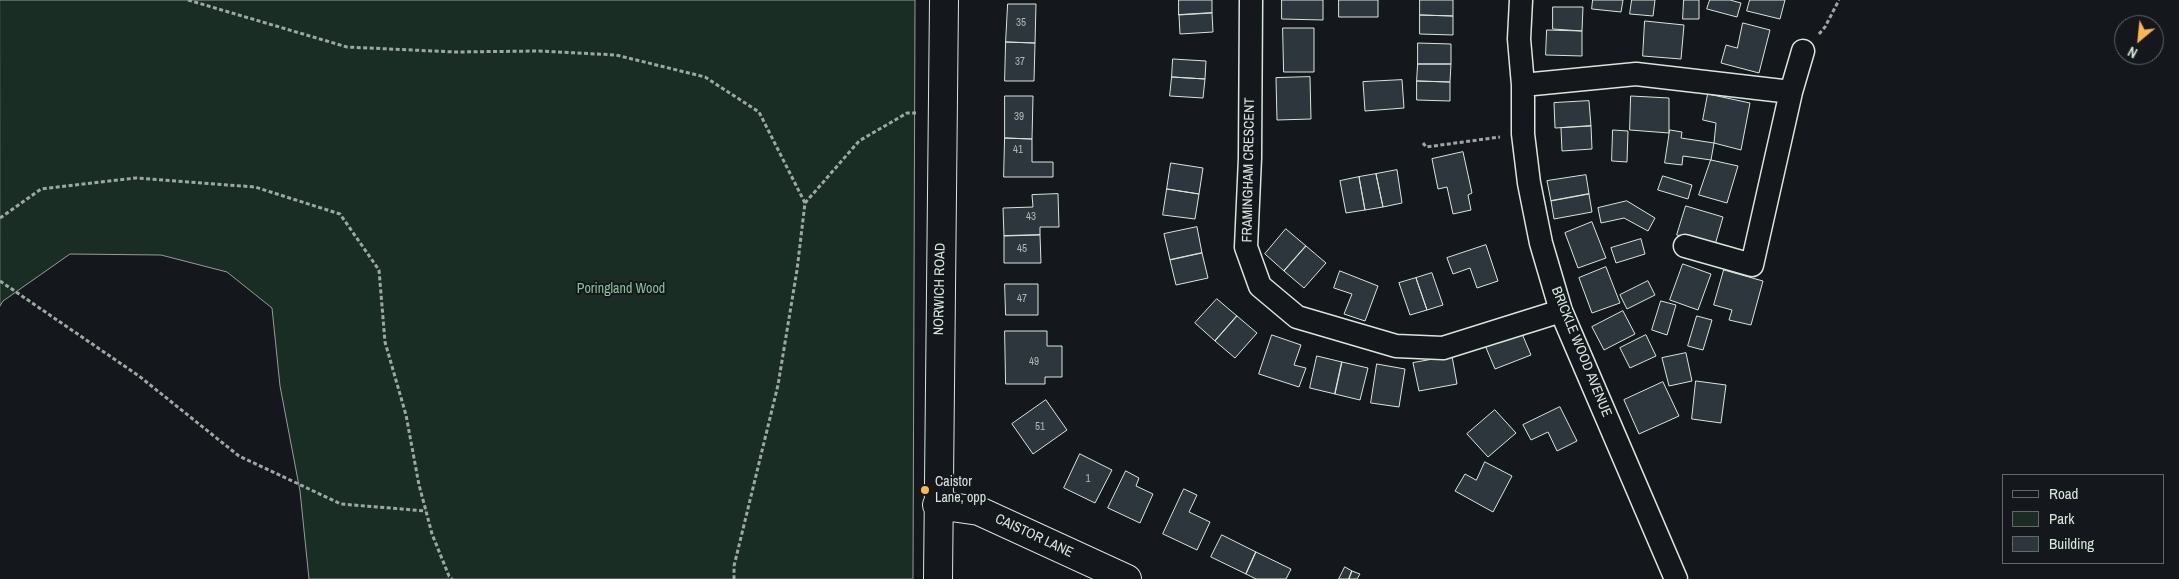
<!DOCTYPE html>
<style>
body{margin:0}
#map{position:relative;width:2179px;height:579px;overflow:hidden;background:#14181c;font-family:"Archivo Narrow",sans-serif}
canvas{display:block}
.legend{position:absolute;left:2002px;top:474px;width:162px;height:90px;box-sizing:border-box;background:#14181c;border:1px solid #626a69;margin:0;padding:6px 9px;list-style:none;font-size:15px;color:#d8e6dc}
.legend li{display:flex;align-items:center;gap:10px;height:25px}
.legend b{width:25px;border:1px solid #626a69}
.north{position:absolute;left:2114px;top:15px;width:50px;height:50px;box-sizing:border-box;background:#14181c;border:1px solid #626a69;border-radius:50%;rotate:208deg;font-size:14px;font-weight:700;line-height:20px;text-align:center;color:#d8e6dc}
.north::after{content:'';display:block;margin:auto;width:18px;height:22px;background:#ffb74d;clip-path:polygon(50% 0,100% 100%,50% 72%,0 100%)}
</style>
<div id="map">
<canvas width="2179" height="579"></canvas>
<ul class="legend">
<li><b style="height:6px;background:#14181c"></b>Road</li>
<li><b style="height:14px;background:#1a2d24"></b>Park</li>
<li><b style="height:14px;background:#2c363c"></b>Building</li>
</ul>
<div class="north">N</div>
</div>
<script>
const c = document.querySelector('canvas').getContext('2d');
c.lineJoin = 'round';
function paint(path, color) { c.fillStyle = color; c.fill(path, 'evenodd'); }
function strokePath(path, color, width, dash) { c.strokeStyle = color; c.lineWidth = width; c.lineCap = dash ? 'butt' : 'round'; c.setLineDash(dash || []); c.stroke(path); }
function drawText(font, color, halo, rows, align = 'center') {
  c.font = font + ' "Archivo Narrow",sans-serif'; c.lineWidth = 4; c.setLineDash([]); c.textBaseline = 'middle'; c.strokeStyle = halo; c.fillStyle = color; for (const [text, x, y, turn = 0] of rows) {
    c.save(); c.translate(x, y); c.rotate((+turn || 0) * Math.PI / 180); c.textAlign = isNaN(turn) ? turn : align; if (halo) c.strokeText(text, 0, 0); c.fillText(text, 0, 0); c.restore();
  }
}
const green = new Path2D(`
 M0,0h915l-2,579h-604l-9,-88 -20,-105 -8,-78 -45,-36 -66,-17 -91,-1 -67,47 -3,5z`);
const building = new Path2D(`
 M1179,0h33v13l-33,2z
 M1282,0h41v20l-41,-1z
 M1339,0h39v17h-39z
 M1420,0h33v16l-33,-1z
 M1593,0h30l-2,12 -29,-3z
 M1632,0h23l-2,16 -23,-2z
 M1684,0h15v19h-16z
 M1710,0h20l11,3 -4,14 -30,-8z
 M1750,0h35l-5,19 -33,-8z
 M1008,4h28l-1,39 -29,-1z
 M1553,7h30l-1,24 -29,-2z
 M1212,13l1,19 -33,2 -1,-19z
 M1420,15l33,1v19l-33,-1z
 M1645,21l39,4 -3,34 -38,-3z
 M1743,23l27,7 -11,43 -38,-10 5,-18 11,3z
 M1283,28h31v44h-30z
 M1547,30l35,1v25l-36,-1z
 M1006,42l29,1 -1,38h-29z
 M1418,43l33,1v20h-33z
 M1173,59l33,2 -1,18 -33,-2z
 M1418,64h33l-1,18 -33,-1z
 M1172,77l33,2 -2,19 -33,-2z
 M1310,77l1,42 -34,1 -1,-42z
 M1402,80l2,28 -39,3 -2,-29z
 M1417,81l33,1v19l-33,-1z
 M1708,94l42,9 -9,47 -27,-7 2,-20 -13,-3z
 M1005,96h28l-1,43 -27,-1z
 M1631,96l38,2v35l-39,-3z
 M1589,101l2,25 -36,2 -1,-25z
 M1591,126l1,23 -30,2 -1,-23z
 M1613,130l15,1 -1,31 -15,-1z
 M1670,130l12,2 -1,6 33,5 -3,17 -28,-4 -1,9 -17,-2z
 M1005,138l27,1v23h21v15h-49z
 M1463,152l9,41 -4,2 3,15 -18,4 -6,-27 -9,2 -6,-30z
 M1711,160l27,6 -11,37 -28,-8z
 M1171,163l32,5 -4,26 -32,-5z
 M1397,170l5,33 -19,4 -7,-33z
 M1376,174l7,33 -18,3 -6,-33z
 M1586,175l3,19 -38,7 -4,-20z
 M1663,176l29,9 -4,14 -30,-9z
 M1359,177l6,33 -19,3 -6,-32z
 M1167,189l32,5 -4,25 -32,-4z
 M1058,194l1,33h-19v8l-36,1 -1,-28 30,-1 -1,-12z
 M1589,194l3,18 -38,7 -3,-18z
 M1627,201l28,17 -7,13 -24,-13 -23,5 -3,-15z
 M1686,206l37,11 -8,28 -38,-10z
 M1592,222l14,36 -28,10 -13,-35z
 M1197,227l5,26 -32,7 -6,-26z
 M1286,229l20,17 -22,25 -19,-17z
 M1040,235l1,28h-37v-27z
 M1641,239l4,15 -29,9 -5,-15z
 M1486,245l12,36 -21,7 -7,-20 -17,6 -6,-16z
 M1306,246l20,17 -22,25 -20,-17z
 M1202,253l6,25 -32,7 -6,-25z
 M1683,264l28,10 -13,36 -28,-10z
 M1606,267l14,36 -28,10 -13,-35z
 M1724,270l39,11 -12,44 -22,-5 3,-10 -18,-5z
 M1340,271l38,15 -13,35 -21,-7 8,-20 -18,-6z
 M1432,273l11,32 -16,5 -11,-32z
 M1416,278l11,32 -17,5 -11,-32z
 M1648,281l7,14 -28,14 -7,-14z
 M1005,284h33v31h-32z
 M1217,299l20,17 -22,25 -20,-18z
 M1661,301l15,4 -9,30 -15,-5z
 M1623,311l12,23 -31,16 -12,-23z
 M1237,316l20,17 -22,25 -20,-17z
 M1697,316l15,4 -9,30 -15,-4z
 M1520,329l11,26 -36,14 -11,-26z
 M1005,331h42v15h15v31h-17v7h-39z
 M1272,335l29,10 -7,20 12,3 -7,19 -40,-13z
 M1646,335l10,21 -26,12 -10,-20z
 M1686,353l6,28 -23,5 -7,-28z
 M1317,356l25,6 -7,32 -25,-6z
 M1452,356l5,28 -38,7 -6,-28z
 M1342,362l26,6 -8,32 -25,-6z
 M1377,364l28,5 -6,38 -28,-4z
 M1696,381l30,4 -5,38 -29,-4z
 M1663,382l16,34 -40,18 -15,-34z
 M1046,400l21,30 -34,24 -21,-30z
 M1560,407l17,34 -20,10 -9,-19 -17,8 -8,-15z
 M1495,410l21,23 -28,24 -21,-23z
 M1080,454l32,16 -17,33 -31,-15z
 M1485,462l27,14 -19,36 -38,-21 10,-17 11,6z
 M1126,471l13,7 -3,8 17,8 -13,29 -32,-15z
 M1184,489l13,6 -8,17 21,10 -13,28 -34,-16z
 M1222,535l34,17 -10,22 -35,-17z
 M1256,552l35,17 -5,10h-30l-10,-5z
 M1345,567l7,4 -3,8h-10z
 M1352,571l8,3 -3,5h-8z`);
const path = new Path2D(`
 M188,0l159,47 108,5 84,-1 77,4 89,22 54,35 46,91 -8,67 -19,115 -44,181v13
 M1819,34l6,-7 14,-27
 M1423,143l3,4 74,-10
 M805,203l54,-62 48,-28h9
 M0,218l41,-29 95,-11 119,9 85,27 39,56 6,72 21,73 13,70 7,26 6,23 17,42 3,3
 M0,281l139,95 100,80 102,48 85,7`);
const street = new Path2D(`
 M1251,0l-1,158 -4,89 14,39 37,31 99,29 47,2 118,-37
 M1521,0l-2,39 4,46v49l6,49 12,60 20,68 115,268
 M1523,85l113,-11 155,18
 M1685,246l67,19 39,-173 12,-41`);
const secondary = new Path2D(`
 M937,505l42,6 148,68
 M938,579l6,-579`);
const markers = [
 [925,490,5,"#ffb74d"]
];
const numberNames = [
 ["35",1021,23],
 ["37",1020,62],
 ["39",1019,117],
 ["41",1018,150],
 ["43",1031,217],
 ["45",1022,249],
 ["47",1022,299],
 ["49",1034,362],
 ["51",1040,427],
 ["1",1088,479]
];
const streetNames = [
 ["FRAMINGHAM CRESCENT",1249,170,-89],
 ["NORWICH ROAD",940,289,-89],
 ["BRICKLE WOOD AVENUE",1581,352,68],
 ["CAISTOR LANE",1034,536,25]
];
const parkNames = [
 ["Poringland Wood",621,289]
];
const poiNames = [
 ["Caistor",935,482],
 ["Lane, opp",935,498]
];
paint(green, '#1a2d24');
strokePath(green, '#939e99', 1);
paint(building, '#2c363c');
strokePath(building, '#d8e6dc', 1);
strokePath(street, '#d8e6dc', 25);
strokePath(secondary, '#d8e6dc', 30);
strokePath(path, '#9da8a2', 3, [4, 2.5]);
strokePath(street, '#14181c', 22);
strokePath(secondary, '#14181c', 28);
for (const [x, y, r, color] of markers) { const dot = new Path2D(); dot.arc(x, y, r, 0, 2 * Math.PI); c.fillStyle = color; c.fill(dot); strokePath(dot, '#14181c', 2); }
drawText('11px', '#adbab4', null, numberNames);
drawText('14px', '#d8e6dc', '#14181c', streetNames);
drawText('14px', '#8ac095', '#14181c', parkNames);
drawText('14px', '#d8e6dc', '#14181c', poiNames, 'left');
</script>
